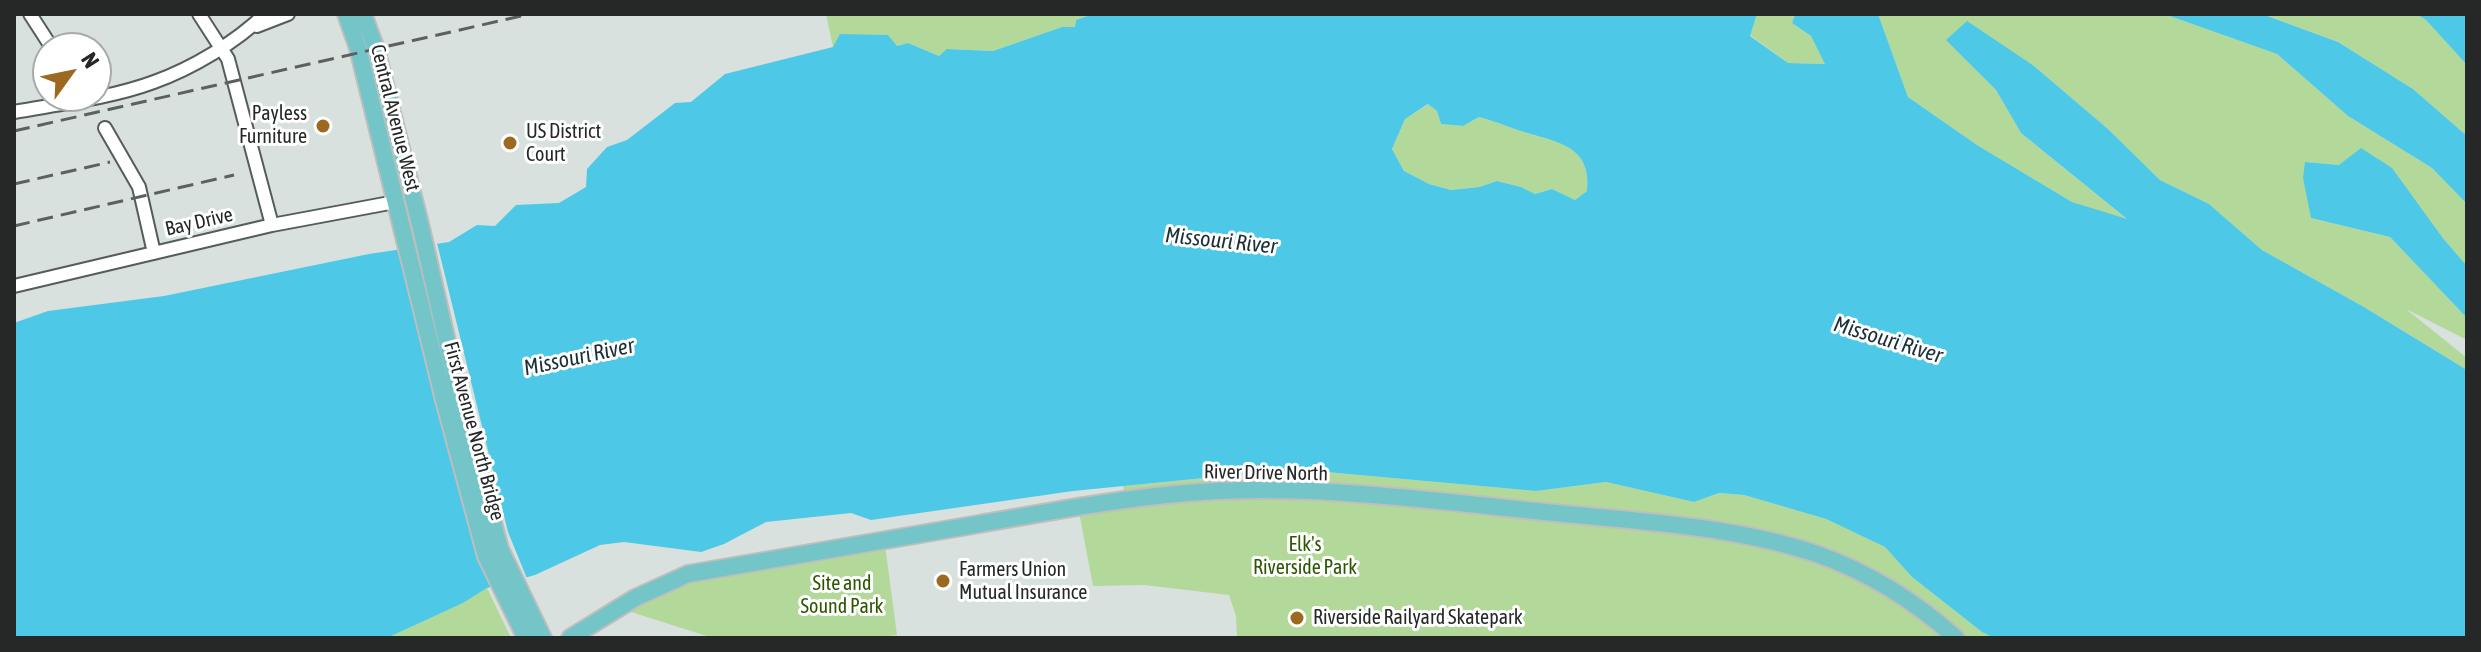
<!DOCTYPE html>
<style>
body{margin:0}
#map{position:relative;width:2481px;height:652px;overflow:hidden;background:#d8e1de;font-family:"Asap Condensed",sans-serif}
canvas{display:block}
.frame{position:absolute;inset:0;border:16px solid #252827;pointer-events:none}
.north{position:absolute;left:32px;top:32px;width:80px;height:80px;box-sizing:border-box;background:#fff;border:2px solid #a8a9a9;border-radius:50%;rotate:57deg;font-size:22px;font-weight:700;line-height:32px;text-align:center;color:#252827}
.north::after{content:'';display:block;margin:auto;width:28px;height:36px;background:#9d6920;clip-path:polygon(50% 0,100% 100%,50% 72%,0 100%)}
</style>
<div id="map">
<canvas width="2481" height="652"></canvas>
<div class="frame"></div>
<div class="north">N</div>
</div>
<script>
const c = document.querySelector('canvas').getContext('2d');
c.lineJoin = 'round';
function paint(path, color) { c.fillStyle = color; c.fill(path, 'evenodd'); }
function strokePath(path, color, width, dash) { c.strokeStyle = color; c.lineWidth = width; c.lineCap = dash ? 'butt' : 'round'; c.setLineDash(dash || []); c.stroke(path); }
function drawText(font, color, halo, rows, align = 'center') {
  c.font = font + ' "Asap Condensed",sans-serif'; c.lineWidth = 6; c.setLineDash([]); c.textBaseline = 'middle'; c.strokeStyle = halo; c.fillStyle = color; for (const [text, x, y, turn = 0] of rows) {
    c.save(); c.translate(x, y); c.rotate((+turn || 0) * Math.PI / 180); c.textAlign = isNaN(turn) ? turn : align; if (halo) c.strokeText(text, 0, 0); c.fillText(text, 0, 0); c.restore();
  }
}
const green = new Path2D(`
 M826,14h267l-17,6 -1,7h-13l-69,24 -45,-2 -9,7 -31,-13 -11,3 -64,1z
 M1757,14h38l-3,9 19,13 15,28 -38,-1 -38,-28z
 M1878,14h286l113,40 71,62 84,52 35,36v62l-25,-29 -103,-72 -34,-3 6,56 79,19 77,81v22l-61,-31 61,49v12l-103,-63 -102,-57 -53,-46 -49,-24 -52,-51 -74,-63 -87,-26 49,50 25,43 108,88 -57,-19 -95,-57 -69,-48z
 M2262,14h154l10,6 41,45v71l-54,-47 -75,-47z
 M1429,104l8,7 4,13 22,2 16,-9c19,5 36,13 54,18 33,9 58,16 54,56l-12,9 -23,-11 -17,5 -14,-7 -24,-6 -18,6 -28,3 -22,-6 -25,-13 -12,-22 13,-30z
 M1326,472l210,19 70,-9 88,20 25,-9 25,2 82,24 59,28 27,30 70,55 12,6h-757l-1,-22 -7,-21 -85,-10 -51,1 -14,-74 48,-7 -4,-19 122,-12z
 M885,545l12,90 -24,3h-160l-85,-27 62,-30z
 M487,588l24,50h-124l76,-35z`);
const water = new Path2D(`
 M1093,14h664l-7,22 38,27 37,1 -14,-28 -19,-13 3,-9h83l30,83 69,48 95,57 55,17 -106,-86 -25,-43 -50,-50 21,-19 67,45 74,63 52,51 49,24 53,46 102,57 103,63v268h-473l-12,-6 -70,-55 -27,-30 -59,-28 -82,-24 -25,-2 -25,9 -88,-20 -70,9 -210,-19 -81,2 -172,17 -202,29 -20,-7 -85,9 -42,22 -23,8 -77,-10 -24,3 -65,30 -48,13 -24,15 -76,35h-373v-315l34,-12 116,-15 205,-42 80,-12 28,-17 18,1 21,-21 43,-2 27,-16 1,-18 20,-22 20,-7 48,-37 16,-1 34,-28 108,-27 7,-13 48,1 9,11 11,-3 31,13 8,-7 46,2 69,-24h13l1,-7zM1428,104l9,7 4,13 22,2 16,-9c19,5 36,13 55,18 32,9 57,16 53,56l-12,9 -23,-11 -17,5 -14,-7 -24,-6 -18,6 -28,3 -22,-6 -25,-13 -12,-22 13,-30z
 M2164,14h98l76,28 75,47 54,47v68l-35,-36 -84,-52 -71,-62z
 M2416,14h51v51l-41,-45z
 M2361,148l31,20 50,69 25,29v52l-77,-81 -79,-19 -8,-40 2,-16 34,3z`);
const pier = new Path2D(`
 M436,239l72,293 20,49 -35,10 -17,-44 -80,-302z`);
const minor = new Path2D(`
 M30,14l22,34
 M199,14l29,45 44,166
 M257,26l31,-12
 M14,112c45,-8 97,-14 140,-30 39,-14 82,-40 111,-68
 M105,128l34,59 15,66
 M14,286l258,-61 123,-23`);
const major = new Path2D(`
 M346,14l12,34 86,352 42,156 40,82
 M363,14l13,35 45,179 40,175 39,146 43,89
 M570,638l65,-40 53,-24c97,-16 194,-33 291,-50 68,-12 138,-25 207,-31 119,-10 241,7 359,19 90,9 185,13 272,42 51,18 99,48 139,84`);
const rail = new Path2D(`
 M14,131l516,-117
 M14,184l96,-22
 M14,226l220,-51`);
const markers = [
 [323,126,8,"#9d6920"],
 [510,143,8,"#9d6920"],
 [943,581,8,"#9d6920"],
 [1297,618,8,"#9d6920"]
];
const poiNames = [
 ["Payless",307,114,"right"],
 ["Furniture",307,137,"right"],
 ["US District",526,132],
 ["Court",526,155],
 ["Farmers Union",959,570],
 ["Mutual Insurance",959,593],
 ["Riverside Railyard Skatepark",1313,618]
];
const streetNames = [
 ["Central Avenue West",395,118,76],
 ["Bay Drive",199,222,-13],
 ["First Avenue North Bridge",474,431,75],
 ["River Drive North",1266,473,1]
];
const parkNames = [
 ["Elk's",1305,545],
 ["Riverside Park",1305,568],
 ["Site and",842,584],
 ["Sound Park",842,607]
];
const waterNames = [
 ["Missouri River",1221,241,6],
 ["Missouri River",1888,340,17],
 ["Missouri River",579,357,-12]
];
paint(green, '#b3d99a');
paint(water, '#4dc9e7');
paint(pier, '#d8e1de');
strokePath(minor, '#555c5a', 16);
strokePath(major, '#bebebe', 20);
strokePath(minor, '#fff', 12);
strokePath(major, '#73c5c7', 16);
strokePath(rail, '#5c615f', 3, [16, 8]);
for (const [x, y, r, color] of markers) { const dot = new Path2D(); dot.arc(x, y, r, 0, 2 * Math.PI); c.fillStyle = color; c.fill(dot); strokePath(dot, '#fff', 3); }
drawText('20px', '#252827', '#fff', poiNames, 'left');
drawText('20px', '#252827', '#fff', streetNames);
drawText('20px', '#2d5600', '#fff', parkNames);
drawText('italic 22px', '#1b3036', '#fff', waterNames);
</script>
